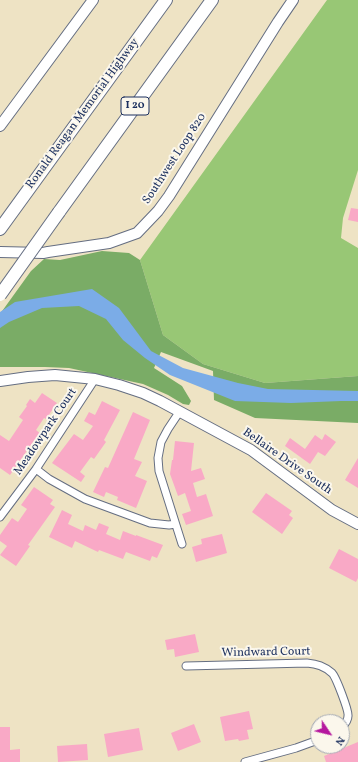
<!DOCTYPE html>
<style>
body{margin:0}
#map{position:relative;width:358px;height:762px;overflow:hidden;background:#eee3c4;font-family:Vollkorn,serif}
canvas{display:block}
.north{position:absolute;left:310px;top:714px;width:40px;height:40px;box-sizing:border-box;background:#fbf7ec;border:1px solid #a1a7b3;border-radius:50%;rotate:125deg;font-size:11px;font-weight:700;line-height:16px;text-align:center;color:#1b2f5e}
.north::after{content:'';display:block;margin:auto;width:14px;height:18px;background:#b5179e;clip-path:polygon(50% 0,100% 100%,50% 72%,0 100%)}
</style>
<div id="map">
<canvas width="358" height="762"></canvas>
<div class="north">N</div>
</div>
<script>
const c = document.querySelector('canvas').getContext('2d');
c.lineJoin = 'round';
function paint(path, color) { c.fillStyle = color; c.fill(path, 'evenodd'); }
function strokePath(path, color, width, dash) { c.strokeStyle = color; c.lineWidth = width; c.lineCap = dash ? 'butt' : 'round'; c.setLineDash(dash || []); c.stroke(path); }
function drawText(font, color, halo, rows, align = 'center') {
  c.font = font + ' Vollkorn,serif'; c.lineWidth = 4; c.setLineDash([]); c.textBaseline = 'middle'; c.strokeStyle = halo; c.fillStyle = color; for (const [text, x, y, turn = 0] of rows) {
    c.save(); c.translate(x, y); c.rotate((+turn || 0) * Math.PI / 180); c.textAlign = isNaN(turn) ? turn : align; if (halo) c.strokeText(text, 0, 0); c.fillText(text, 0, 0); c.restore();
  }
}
const green = new Path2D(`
 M327,0h31v170l-15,48 -2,20 17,10v128l-93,7 -62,-19 -40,-29 -23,-75z`);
const forest = new Path2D(`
 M102,251l27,2 11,7 23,75 40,29 62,19 93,-7v47l-103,-5 -41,-18 -1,-29 -52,-19 -7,16 28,18 9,15 -2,4 -6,-1 -15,-9 -25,-11 -74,-16 -24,-1h-45v-53l31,-43 13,-12 16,1z`);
const water = new Path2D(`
 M92,289l27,19 32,43 32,17 55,15 30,6 90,2v10h-17l-50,2 -56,-2 -65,-26 -25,-17 -22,-18 -17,-21 -27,-13 -37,2 -33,14 -9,6v-16l15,-10z`);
const building = new Path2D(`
 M351,208l7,1v13l-10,-2z
 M42,393l15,10 -11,16 -2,-1 -8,12 5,4 -7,9 -1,-1 -23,33 -10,-7v-33l9,6 14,-21 -4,-3 8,-11 -1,-1 4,-6 5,4z
 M102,401l18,9 -16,30 2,2 -12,17 -3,-2 -11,15 5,4 -4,6 -29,-19 22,-29 9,6 10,-14 -9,-5 5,-9 6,3z
 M133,412l17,8 -16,39 8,3 -7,14 12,5 -11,27 -19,-8 1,-3 -12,-5 -2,5 -11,-5 12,-25 3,1z
 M325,434l11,8 -11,14 -7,-4 -8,12 -25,-18 5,-8 15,11 10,-14 7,5z
 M175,441l19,2 -3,28 10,-3 4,11 -12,4 4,14 9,-3 7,22 -27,9 -4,-11 9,-3 -6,-18 -7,3 -8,-22 2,-14h1z
 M358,458v30l-13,-8z
 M34,487l19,13 -3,4 5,3 -27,38 2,1 -14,20 -16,-11 7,-9 -7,-5v-6l12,-17 6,4 9,-13 -6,-4z
 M266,493l26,18 -3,4 4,3 -11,16 -30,-22z
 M62,510l10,5 -4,9 15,7 2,-6 11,5 3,-7 10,4 -3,7 14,6 3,-9 13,5v-1l27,10 -6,13 -5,-2 -2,5 -24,-9 -3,7 -24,-9 -1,2 -23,-11 -3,7 -23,-11z
 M222,534l5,19 -31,9 -4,-15 10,-3 -1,-5z
 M339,549l19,10v19l-2,4 -27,-14z
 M195,634l4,18 -24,5 -1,-8 -7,1 -2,-10z
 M249,711l4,18 -6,1 2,9 -10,2 -1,-2 -13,2 -5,-24z
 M194,724l7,18 -23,9 -7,-18z
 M0,727h10v23l10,-1v13h-20z
 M139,728l4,22 -35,7 -4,-23z
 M358,742v20h-32l-2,-6z
 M87,744l1,16 -30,2 -1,-16z`);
const street = new Path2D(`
 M180,411l-12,18 -7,13 -3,16 1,13 23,73
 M36,469l13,10 36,20 65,24 19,2 6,-1
 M0,517l36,-48 59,-90
 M186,666l121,-3c10,1 17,3 25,10 4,4 17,38 16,43 0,4 -4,9 -6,11
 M245,762l51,-14 22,-8`);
const secondary = new Path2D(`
 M0,126l93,-126
 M0,252l43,1 5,-1 61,-9 28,-10 21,-22 11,-15 109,-174 15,-22
 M0,381l28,-4 27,-2 40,4 24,6 24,8 17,8 91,49 81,60 26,14`);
const highway = new Path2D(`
 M59,212l153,-212
 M0,229l166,-229`);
const highwayBridge = new Path2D(`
 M0,295l59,-83`);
const shields = [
 [135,106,28]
];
const shieldNames = [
 ["I 20",135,106]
];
const streetNames = [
 ["Ronald Reagan Memorial Highway",83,114,-54],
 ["Southwest Loop 820",175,159,-57],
 ["Meadowpark Court",46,432,-56],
 ["Bellaire Drive South",287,462,35],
 ["Windward Court",266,653,-1]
];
paint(green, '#98c775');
paint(forest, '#7aac66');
paint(water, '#7bace7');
paint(building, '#f9a9c6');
strokePath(street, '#656e82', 9);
strokePath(secondary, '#656e82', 12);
strokePath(highway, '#656e82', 14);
strokePath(street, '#fff', 7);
strokePath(secondary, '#fff', 10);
strokePath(highway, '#fff', 12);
strokePath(highwayBridge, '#656e82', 14, []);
strokePath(highwayBridge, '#fff', 12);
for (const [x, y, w] of shields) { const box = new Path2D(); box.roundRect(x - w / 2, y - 9, w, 18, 3); c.fillStyle = '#fbf7ec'; c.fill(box); strokePath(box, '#1b2f5e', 1); }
drawText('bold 11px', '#1b2f5e', null, shieldNames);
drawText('12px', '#1b2f5e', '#fbf7ec', streetNames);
</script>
